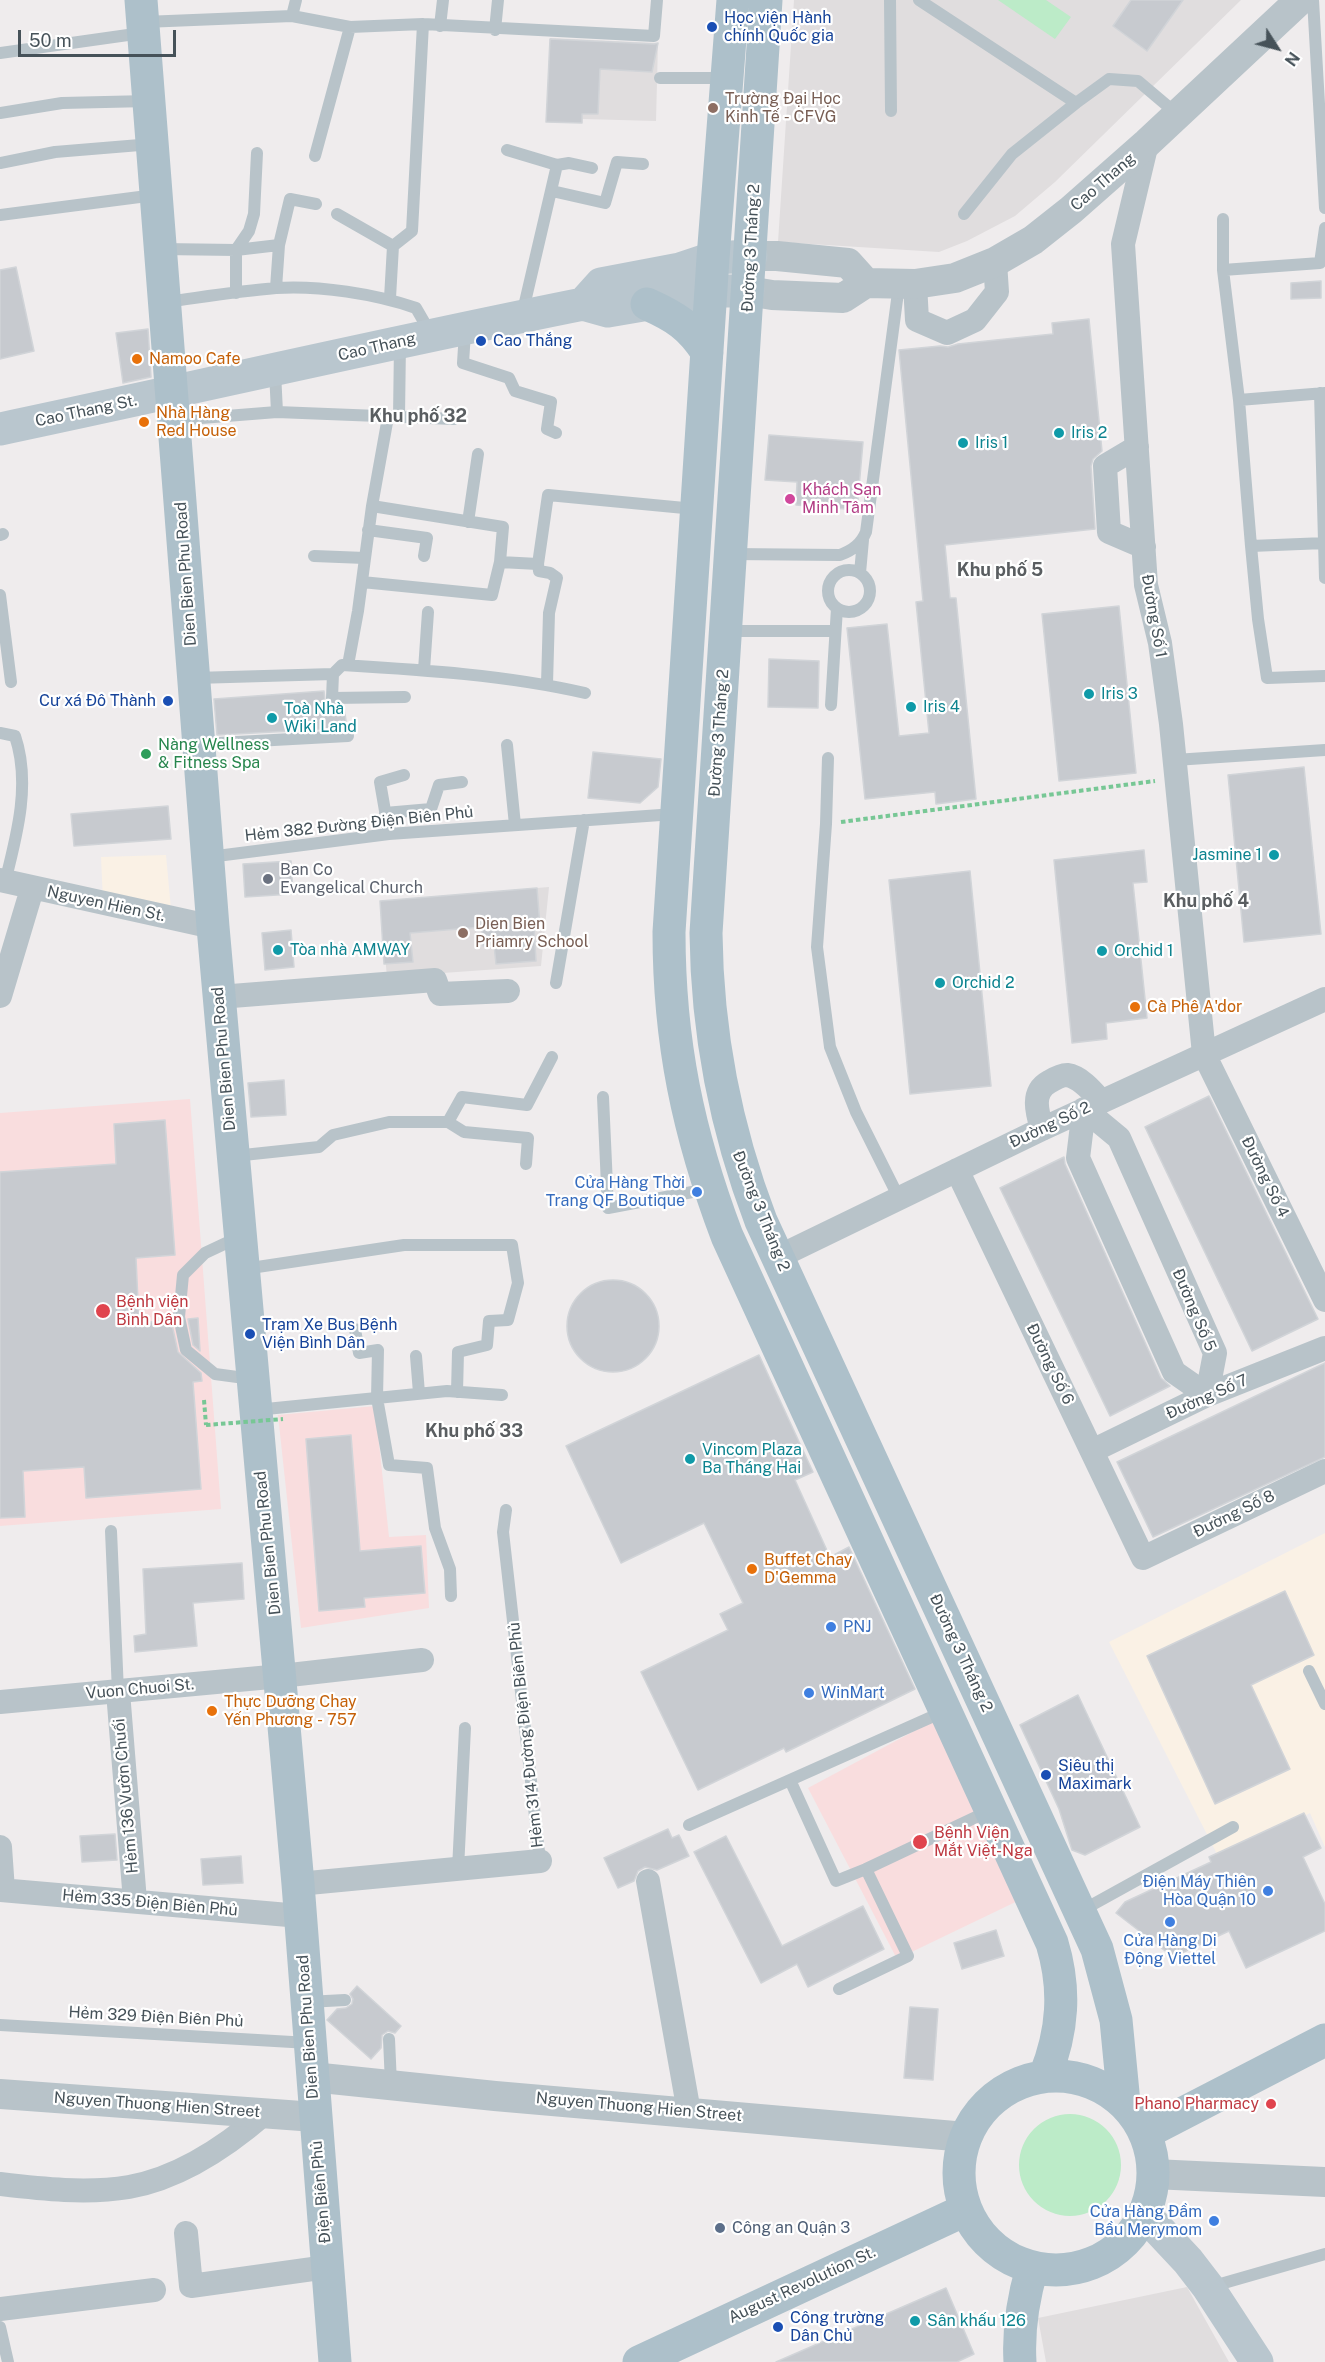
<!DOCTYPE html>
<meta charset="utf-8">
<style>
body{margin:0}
#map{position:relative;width:1325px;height:2362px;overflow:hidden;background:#efeced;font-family:"Public Sans",sans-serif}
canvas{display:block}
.north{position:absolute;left:1247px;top:18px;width:60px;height:60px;-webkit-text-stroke:4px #fff;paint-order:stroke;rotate:126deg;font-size:16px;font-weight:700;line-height:24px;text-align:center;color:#465259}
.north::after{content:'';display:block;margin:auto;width:21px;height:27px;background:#465259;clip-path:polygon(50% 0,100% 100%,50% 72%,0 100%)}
.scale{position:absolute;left:18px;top:30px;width:158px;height:27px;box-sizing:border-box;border:3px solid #465259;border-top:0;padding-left:8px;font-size:18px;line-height:21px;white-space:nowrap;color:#465259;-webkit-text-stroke:4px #fff;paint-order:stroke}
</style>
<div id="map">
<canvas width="1325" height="2362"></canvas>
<div class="north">N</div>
<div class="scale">50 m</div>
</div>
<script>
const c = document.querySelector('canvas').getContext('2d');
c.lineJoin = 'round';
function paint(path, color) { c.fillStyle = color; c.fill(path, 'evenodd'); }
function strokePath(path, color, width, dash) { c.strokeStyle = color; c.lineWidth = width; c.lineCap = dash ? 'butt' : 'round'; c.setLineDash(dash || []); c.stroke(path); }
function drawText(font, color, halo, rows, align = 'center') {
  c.font = font + ' "Public Sans",sans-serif'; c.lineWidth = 4.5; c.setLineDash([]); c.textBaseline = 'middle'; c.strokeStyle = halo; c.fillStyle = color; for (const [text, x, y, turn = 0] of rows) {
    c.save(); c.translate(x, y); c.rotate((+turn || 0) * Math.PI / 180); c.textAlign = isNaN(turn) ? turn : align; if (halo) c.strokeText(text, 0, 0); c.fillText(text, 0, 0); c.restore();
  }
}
const commercial = new Path2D(`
 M166,855l5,54 -68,-7 -2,-45z
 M1325,1533v314l-15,-34 -90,47 -111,-218z`);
const education = new Path2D(`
 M794,0h447l-186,182 -40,34 -48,25 -28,11 -161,-10z
 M550,38l108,5 -2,78 -73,-2 -1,4 -36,-1z
 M549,887l-8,79 -154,11 -7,-76z
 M1187,2287l42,75h-183l-8,-44z`);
const medical = new Path2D(`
 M190,1099l31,410 -221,17v-413z
 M375,1406l14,131 37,-2 3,73 -128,20 -23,-213z
 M946,1714l82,182 -131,63 -89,-171z`);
const green = new Path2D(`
 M998,0h48l25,17 -16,22z
 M1019 2165a51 51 0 1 1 102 0a51 51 0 1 1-102 0Z`);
const building = new Path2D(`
 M1131,0h52l-36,51 -34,-25z
 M550,39l104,5 4,-1 -6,29 -52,-3 -2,45h-16v9l-36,-1z
 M16,267l18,84 -34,8v-89z
 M1321,281v17l-30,1v-16z
 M1089,319l13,132 -9,8 -2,7 4,63 -150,16 5,53h6l20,201 -40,5 -1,-12 -70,7 -18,-171 40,-4 12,112 30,-3 -13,-131 7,-1 -24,-251 41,-4 8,1 10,-3 95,-10 -1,-11z
 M148,329l3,48 -28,6 -7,-50z
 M769,435l94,7 -6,68 -61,-5 1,-23 -32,-2z
 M1119,606l17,167 -77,8 -17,-167z
 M769,659l50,2 -1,47 -50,-1z
 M324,691l1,10 2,4 17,1 3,22 -130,7 -3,-36z
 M593,752l68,7 -3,28 -18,16 -52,-5z
 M1304,767l17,167 -77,8 -16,-167z
 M168,806l3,33 -97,7 -3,-32z
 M1144,850l3,32 -14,1 14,135 -41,5 1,16 -35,4 -18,-183z
 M291,861l2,33 -48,3 -2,-33z
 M970,871l21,215 -81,8 -21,-214z
 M537,888l3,38 -6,1 2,34 -40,3 -2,-19 -11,1 -1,-19 -72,6 3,29 -29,2 -4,-63z
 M291,930l3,37 -29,3 -3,-37z
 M284,1080l2,35 -35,2 -3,-34z
 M1209,1096l109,223 -66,32 -107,-224z
 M165,1120l10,135 -39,3 3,65 32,-3 7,32 23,21 1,8 -9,1 8,107 -115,9 -2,-31 -61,4 2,46 -25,1v-346l116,-8 -2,-40z
 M1064,1157l1,7 96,214 9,8 -60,30 -110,-228z
 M567 1326a46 46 0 1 1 92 0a46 46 0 1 1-92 0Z
 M198,1318l2,33 -7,-6 -5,-26z
 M759,1355l54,117 -18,8 35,77 19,-10 66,142 -129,63 -2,-4 -86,42 -57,-118 87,-42 -8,-16 23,-11 -39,-80 -83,40 -55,-117z
 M1325,1363v94l-172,80 -36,-75z
 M351,1435l9,116 61,-5 4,47 -61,5 1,9 -46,4 -13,-172z
 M242,1563l2,36 -51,4 4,43 -62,6 -1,-16 12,-2 -3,-65z
 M1285,1591l29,64 -63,30 39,84 -75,35 -68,-148z
 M1078,1695l62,132 -55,28 -13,-5 -13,-41 -39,-84z
 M1304,1813l17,35 -18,9 22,47v27l-79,37 -17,-37 -56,26 -57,-44 9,-11 86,-40 -2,-5z
 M668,1829l4,9 7,-3 10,21 -32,14 -12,-3 -7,4 -4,10 -16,7 -14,-30z
 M115,1834l2,26 -35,2 -2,-26z
 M726,1836l56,110 81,-40 21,43 -76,38 -11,-23 -36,19 -67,-131z
 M241,1856l2,27 -40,2 -2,-26z
 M996,1930l8,26 -42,13 -8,-26z
 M357,1986l44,40 -6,7 -7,-2 -6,4 -1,13 -10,11 -44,-39 10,-11 9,-1 6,-4 1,-5 -3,-5z
 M910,2007l28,2 -5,71 -29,-2z
 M946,2288l28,66 -17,8h-181z`);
const path = new Path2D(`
 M841,822l314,-41
 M204,1400l2,25`);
const service = new Path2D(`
 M890,0l1,111
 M919,0l157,103 33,-24 29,2 39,33
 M1313,0l12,208
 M292,16l4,-16
 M144,22l148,-6 58,11 73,-3 231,12 3,-36
 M440,26l3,-26
 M495,30l3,-30
 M0,53l142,-20
 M660,78h65
 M0,113l62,-10 86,-2
 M507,150l50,15 12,-2 23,5
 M315,156l35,-129
 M0,163l55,-11 97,-8
 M552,191l53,12 12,-41 26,2
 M337,214l56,32
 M964,214l48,-60 64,-51
 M0,215l155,-20
 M1223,219v51l16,130 86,-7
 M162,249l74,1 43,-5
 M1223,270l97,-7 5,-35
 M276,288l3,-43 11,-46 26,5
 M236,293v-43l13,-19 5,-17 3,-61
 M390,298l3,-52 19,-15 11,-207
 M166,302c37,-5 73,-11 110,-14 42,-3 100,6 140,20l15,26
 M522,315l35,-150
 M465,332l-2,31 46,15 6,13 36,11 -4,27 9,4
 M275,372l2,40
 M1320,393l5,185
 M1239,400l12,146 74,-3
 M399,417l1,-74
 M176,420l101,-8 177,7
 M372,506l131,21 -3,35 38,2
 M468,522l10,-68
 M368,530l59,8 -3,18
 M0,535l3,-1
 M1251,546l7,73 9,59 58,-2
 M731,554l109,1c13,-5 21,-11 26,-23l33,-247
 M314,556l51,2
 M538,564l10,-69 147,14
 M538,564l1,7 11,2 7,5 -8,35 -2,71
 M828 591a21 21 0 1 1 42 0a21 21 0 1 1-42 0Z
 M860,573l3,-33
 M362,582l130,13 8,-33
 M0,595l11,87
 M726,631h109
 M348,665l10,-54 14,-105 16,-89
 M424,670l4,-58
 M333,674l-1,24 73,-1
 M195,678l138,-4 9,-9c82,5 164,10 243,28
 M831,705l6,-97
 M0,733l15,3c16,47 2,99 -10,146
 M200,744l148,-8
 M507,745l8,80
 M828,758l-2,66 -9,123 13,100 26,65 43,86
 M1175,760l150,-10
 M385,813l46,-4 8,-24 23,-3
 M389,834l-9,-52 24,-7
 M209,857l180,-23 286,-20
 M556,983l28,-163
 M603,1097l5,111 100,-19
 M448,1122l14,-25 65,8 25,-48
 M234,1156l85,-9 14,-12 56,-13h59l16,10 64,6 -2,26
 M239,1237l-34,16 -22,22 -4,42 7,33 29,24 37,5
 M244,1269l160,-24h108l6,38 -10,37 -19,1 -2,24 -29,7 -1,40
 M355,1329l4,24 19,-3 -1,48 12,67 38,3 8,60 15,41 1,27
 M416,1356l3,37
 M256,1410l191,-19 55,4
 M506,1510l-3,22 37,329
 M111,1531l7,161
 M1309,1671l16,33
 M790,1780l46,101 30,-12 125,-59
 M689,1825l256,-114
 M458,1869l7,-141
 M1081,1911l152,-84
 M839,1989l69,-33 -42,-87
 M307,2002l38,-2
 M0,2025l309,18
 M389,2039l2,45
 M1210,2287l115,-33
 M0,2327l8,35`);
const minor = new Path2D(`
 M1147,143l-24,101 23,341 14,58 11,81 33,330 121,246
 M915,284l2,36 30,13 28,-13 22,-28 -2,-30
 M1137,447l-32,19 4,66 35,15
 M0,880l213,47
 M0,996l32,-107
 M219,997l216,-17 5,14 68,-3
 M1084,1109l35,29 96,215 -8,42 -33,-23 -96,-214z
 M1042,1129c-5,-17 -11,-37 7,-47 5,-3 12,-7 18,-7 14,2 26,17 34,26
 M957,1170l186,388 182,-87
 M778,1257l264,-128 283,-130
 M1092,1451l115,-56 118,-47
 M118,1692l17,209
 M0,1702l281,-26 141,-16
 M0,1847l3,43
 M648,1881l41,231
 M298,1884l242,-23
 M0,1890l300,26
 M0,2184c42,5 87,10 129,3 51,-9 98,-41 136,-74
 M186,2233l5,53 136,-19
 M0,2309l154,-19`);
const tertiary = new Path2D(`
 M751,256h26l71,7 18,20
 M748,291l24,4 71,3 23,-15 49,1 40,-6 40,-16 38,-22 38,-30 76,-67 153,-143
 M312,2077l183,19 471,41
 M0,2094l315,23
 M1153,2174l172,8`);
const secondary = new Path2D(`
 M583,304l18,-20 79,-15 33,-11 38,-2
 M0,429c194,-41 388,-86 583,-125l25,7 76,-13 27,-7h37
 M1144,2214l44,47 20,26 49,75`);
const primary = new Path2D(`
 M141,0l72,927 85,957 37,478
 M733,0l-20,258 -44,674c0,110 19,201 58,304l325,707c14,46 11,88 -7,133
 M766,0l-60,933c1,100 19,194 55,288l336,728 19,71 8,83
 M647,304c29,13 43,22 60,48
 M959 2173a97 97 0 1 1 194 0a97 97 0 1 1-194 0Z
 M1145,2133l180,-93
 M639,2362l326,-152
 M1020,2362c-2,-33 3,-63 12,-94`);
const pathBridge = new Path2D(`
 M206,1425l77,-6`);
const markers = [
 [712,27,6,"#1a4fb4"],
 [713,108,6,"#8d6e63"],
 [481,341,6,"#1a4fb4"],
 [137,359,6,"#e8710a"],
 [144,422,6,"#e8710a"],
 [1059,433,6,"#0f9aa8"],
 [963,443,6,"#0f9aa8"],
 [790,499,6,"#d1479c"],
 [1089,694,6,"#0f9aa8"],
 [168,701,6,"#1a4fb4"],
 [911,707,6,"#0f9aa8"],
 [272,718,6,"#0f9aa8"],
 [146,754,6,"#2e9e5b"],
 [1274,855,6,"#0f9aa8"],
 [268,879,6,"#6b7280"],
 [463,933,6,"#8d6e63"],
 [278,950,6,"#0f9aa8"],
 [1102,951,6,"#0f9aa8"],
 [940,983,6,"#0f9aa8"],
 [1135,1007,6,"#e8710a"],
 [697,1192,6,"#3f7fe0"],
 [103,1311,8,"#e0444e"],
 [250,1334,6,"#1a4fb4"],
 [690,1459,6,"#0f9aa8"],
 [752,1569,6,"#e8710a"],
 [831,1627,6,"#3f7fe0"],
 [809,1693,6,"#3f7fe0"],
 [212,1711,6,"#e8710a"],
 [1046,1775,6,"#1a4fb4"],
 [920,1842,8,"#e0444e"],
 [1268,1891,6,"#3f7fe0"],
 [1170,1922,6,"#3f7fe0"],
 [1271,2104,6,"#e0444e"],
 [1214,2221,6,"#3f7fe0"],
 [720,2228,6,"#5c6f8a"],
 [915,2321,6,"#0f9aa8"],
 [778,2327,6,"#1a4fb4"]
];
const transitNames = [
 ["Học viện Hành",724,18],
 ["chính Quốc gia",724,36],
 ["Cao Thắng",493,341],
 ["Cư xá Đô Thành",156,701,"right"],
 ["Trạm Xe Bus Bệnh",262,1325],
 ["Viện Bình Dân",262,1343],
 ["Siêu thị",1058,1766],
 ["Maximark",1058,1784],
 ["Công trường",790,2318],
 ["Dân Chủ",790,2336]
];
const educationNames = [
 ["Trường Đại Học",725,99],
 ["Kinh Tế - CFVG",725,117],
 ["Dien Bien",475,924],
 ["Priamry School",475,942]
];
const streetNames = [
 ["Cao Thang",1103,182,-41],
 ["Đường 3 Tháng 2",751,248,-87],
 ["Cao Thang",377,347,-13],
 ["Cao Thang St.",86,411,-12],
 ["Dien Bien Phu Road",186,574,-94],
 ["Đường Số 1",1154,616,80],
 ["Đường 3 Tháng 2",719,733,-86],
 ["Hẻm 382 Đường Điện Biên Phủ",359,824,-6],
 ["Nguyen Hien St.",106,904,12],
 ["Dien Bien Phu Road",224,1059,-95],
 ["Đường Số 2",1050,1125,-25],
 ["Đường Số 4",1265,1177,64],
 ["Đường 3 Tháng 2",761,1211,68],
 ["Đường Số 5",1194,1310,67],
 ["Đường Số 6",1050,1364,64],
 ["Đường Số 7",1207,1397,-24],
 ["Đường Số 8",1234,1514,-26],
 ["Dien Bien Phu Road",268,1543,-96],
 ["Đường 3 Tháng 2",961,1653,65],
 ["Vuon Chuoi St.",140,1689,-5],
 ["Hẻm 314 Đường Điện Biên Phủ",526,1735,-96],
 ["Hẻm 136 Vườn Chuối",126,1796,-95],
 ["Hẻm 335 Điện Biên Phủ",150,1903,5],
 ["Hẻm 329 Ðiện Biên Phủ",156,2017,3],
 ["Dien Bien Phu Road",308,2027,-94],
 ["Nguyen Thuong Hien Street",157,2105,4],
 ["Nguyen Thuong Hien Street",639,2107,5],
 ["Điện Biên Phủ",321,2192,-95],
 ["August Revolution St.",802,2285,-25]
];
const foodNames = [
 ["Namoo Cafe",149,359],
 ["Nhà Hàng",156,413],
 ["Red House",156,431],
 ["Cà Phê A'dor",1147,1007],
 ["Buffet Chay",764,1560],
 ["D'Gemma",764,1578],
 ["Thực Dưỡng Chay",224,1702],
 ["Yến Phương - 757",224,1720]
];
const cultureNames = [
 ["Iris 2",1071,433],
 ["Iris 1",975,443],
 ["Iris 3",1101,694],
 ["Iris 4",923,707],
 ["Toà Nhà",284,709],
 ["Wiki Land",284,727],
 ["Jasmine 1",1262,855,"right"],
 ["Tòa nhà AMWAY",290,950],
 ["Orchid 1",1114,951],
 ["Orchid 2",952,983],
 ["Vincom Plaza",702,1450],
 ["Ba Tháng Hai",702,1468],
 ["Sân khấu 126",927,2321]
];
const hotelNames = [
 ["Khách Sạn",802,490],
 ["Minh Tâm",802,508]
];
const leisureNames = [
 ["Nàng Wellness",158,745],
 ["& Fitness Spa",158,763]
];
const worshipNames = [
 ["Ban Co",280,870],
 ["Evangelical Church",280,888]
];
const shopNames = [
 ["Cửa Hàng Thời",685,1183],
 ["Trang QF Boutique",685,1201],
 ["PNJ",843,1627,"left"],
 ["WinMart",821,1693,"left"],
 ["Điện Máy Thiên",1256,1882],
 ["Hòa Quận 10",1256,1900],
 ["Cửa Hàng Di",1170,1941,"center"],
 ["Động Viettel",1170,1959,"center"],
 ["Cửa Hàng Đầm",1202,2212],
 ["Bầu Merymom",1202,2230]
];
const healthNames = [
 ["Bệnh viện",116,1302],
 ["Bình Dân",116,1320],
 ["Bệnh Viện",934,1833],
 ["Mắt Việt-Nga",934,1851],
 ["Phano Pharmacy",1259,2104,"right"]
];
const serviceNames = [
 ["Công an Quận 3",732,2228]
];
const neighbourhoodNames = [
 ["Khu phố 32",418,416],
 ["Khu phố 5",1000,570],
 ["Khu phố 4",1206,901],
 ["Khu phố 33",474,1431]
];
paint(commercial, '#faf1e5');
paint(education, '#e0ddde');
paint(medical, '#f9ddde');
paint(green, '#bcebc8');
paint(building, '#c7cacf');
strokePath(building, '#d1d4d8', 1.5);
strokePath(path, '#77c795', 4, [4.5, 3]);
strokePath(service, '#b8c3c9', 12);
strokePath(minor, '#b8c3c9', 24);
strokePath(tertiary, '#b8c3c9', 30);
strokePath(secondary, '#b9c6ce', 33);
strokePath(primary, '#adc0ca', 33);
strokePath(pathBridge, '#77c795', 4, [4.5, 3]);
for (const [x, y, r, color] of markers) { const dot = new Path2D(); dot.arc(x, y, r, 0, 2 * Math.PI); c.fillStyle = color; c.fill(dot); strokePath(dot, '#fff', 2); }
drawText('16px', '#164399', '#fff', transitNames, 'left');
drawText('16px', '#785e54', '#fff', educationNames, 'left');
drawText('16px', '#465259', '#fff', streetNames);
drawText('16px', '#c56008', '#fff', foodNames, 'left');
drawText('16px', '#0d838f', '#fff', cultureNames, 'left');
drawText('16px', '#b23c85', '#fff', hotelNames, 'left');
drawText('16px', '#27864d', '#fff', leisureNames, 'left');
drawText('16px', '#5b616d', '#fff', worshipNames, 'left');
drawText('16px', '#366cbe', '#fff', shopNames, 'right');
drawText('16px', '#be3a42', '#fff', healthNames, 'left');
drawText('16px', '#4e5e75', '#fff', serviceNames, 'left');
drawText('bold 18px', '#5a5e61', '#fff', neighbourhoodNames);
</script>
